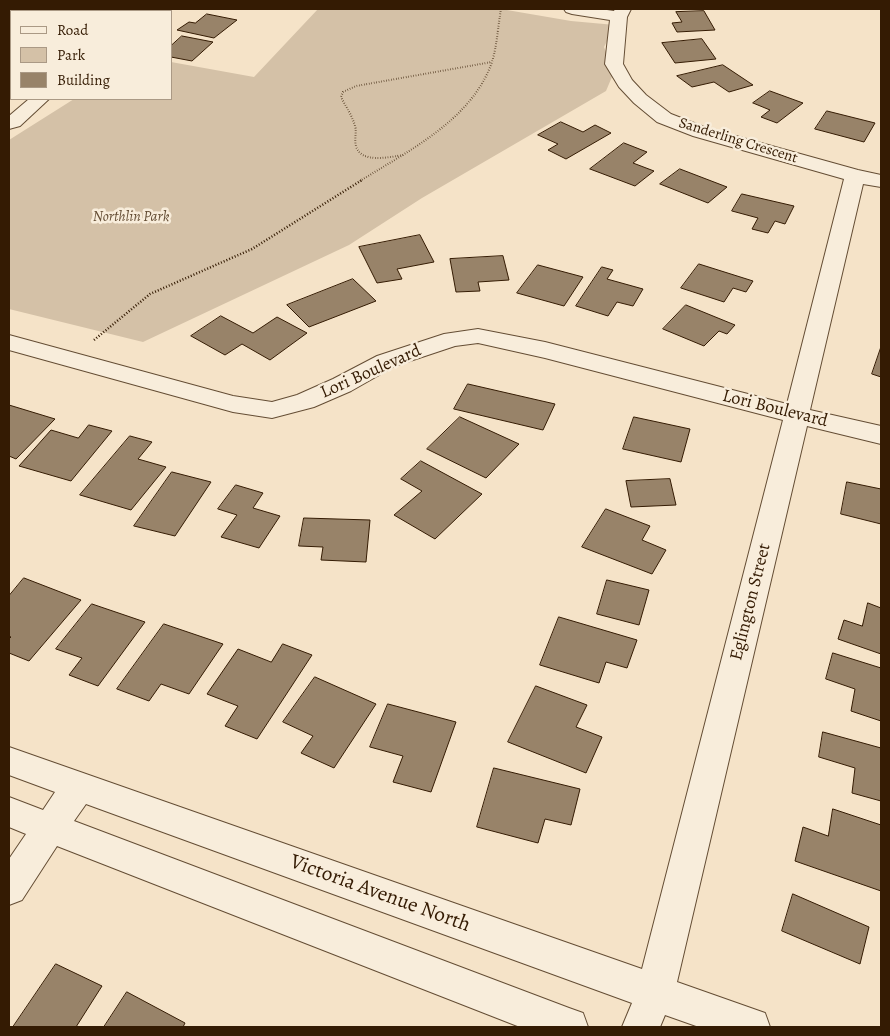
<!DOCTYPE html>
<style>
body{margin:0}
#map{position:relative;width:890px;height:1036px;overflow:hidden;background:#f5e3c8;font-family:Alegreya,serif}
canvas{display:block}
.frame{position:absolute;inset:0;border:10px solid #341b03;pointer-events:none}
.legend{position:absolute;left:10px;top:10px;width:162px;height:90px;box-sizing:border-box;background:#f8eddb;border:1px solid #aa9985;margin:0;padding:6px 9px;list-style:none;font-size:15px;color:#341b03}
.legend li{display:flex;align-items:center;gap:10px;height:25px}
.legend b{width:25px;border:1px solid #aa9985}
</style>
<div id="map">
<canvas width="890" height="1036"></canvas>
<div class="frame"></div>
<ul class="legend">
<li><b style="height:6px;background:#f8eddb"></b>Road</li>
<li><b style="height:14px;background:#d4c1a7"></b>Park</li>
<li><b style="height:14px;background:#988369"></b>Building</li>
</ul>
</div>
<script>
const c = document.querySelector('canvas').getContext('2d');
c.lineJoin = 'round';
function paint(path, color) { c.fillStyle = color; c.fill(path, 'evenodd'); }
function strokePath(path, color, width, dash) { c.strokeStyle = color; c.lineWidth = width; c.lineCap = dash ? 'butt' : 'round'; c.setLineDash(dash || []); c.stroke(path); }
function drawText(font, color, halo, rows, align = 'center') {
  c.font = font + ' Alegreya,serif'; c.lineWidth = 5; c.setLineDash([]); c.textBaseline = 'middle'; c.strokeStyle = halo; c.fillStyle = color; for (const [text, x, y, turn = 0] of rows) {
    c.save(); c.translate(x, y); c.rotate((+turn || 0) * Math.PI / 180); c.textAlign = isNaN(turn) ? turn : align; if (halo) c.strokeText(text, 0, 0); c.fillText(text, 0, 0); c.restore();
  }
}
const green = new Path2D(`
 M318,9h183l70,12 44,4 -11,22 10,25 -8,19 -184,107 -73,47 -206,97 -134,-33v-169l65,-41h97v-37l83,15z`);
const building = new Path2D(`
 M704,11l11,19 -38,2 -5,-9 10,-1 -6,-10z
 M207,14l30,6 -23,18 -37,-8 12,-8 6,1z
 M182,36l31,6 -21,19 -21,-4v-11z
 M702,39l14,20 -41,4 -13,-20z
 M723,65l30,20 -24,7 -15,-10 -22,5 -15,-11z
 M770,91l33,12 -26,20 -16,-6 9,-7 -17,-7z
 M827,111l48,12 -11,19 -49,-13z
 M561,122l22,10 12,-7 16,8 -45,26 -18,-9 10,-6 -20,-9z
 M624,143l23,9 -14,11 21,8 -19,15 -45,-17z
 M680,169l47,18 -19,16 -48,-19z
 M742,194l52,12 -9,18 -10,-3 -7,12 -16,-4 6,-11 -26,-7z
 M420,235l14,27 -37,7 5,10 -25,4 -18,-36z
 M503,256l6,24 -31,2 2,9 -24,1 -6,-33z
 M699,264l54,17 -7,11 -13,-4 -9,14 -43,-14z
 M538,265l45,12 -19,29 -47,-13z
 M602,267l11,3 -6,9 36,10 -10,17 -16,-4 -9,14 -32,-10z
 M353,279l23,22 -67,26 -22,-22z
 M686,305l49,20 -8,9 -8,-3 -15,15 -41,-17z
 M221,316l32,17 24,-16 30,16 -37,27 -28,-16 -17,11 -34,-19z
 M881,347v30l-9,-3z
 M468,384l87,20 -12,26 -89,-21z
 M9,405l46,14 -39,40 -7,-3z
 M460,417l59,27 -33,34 -59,-29z
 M634,417l56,12 -9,33 -58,-13z
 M89,425l23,6 -41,50 -52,-15 32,-36 27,8z
 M130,436l22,6 -14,17 28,8 -35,43 -51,-15z
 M421,461l61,33 -47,45 -41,-24 28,-24 -21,-12z
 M172,472l39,10 -36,54 -41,-10z
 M670,479l6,26 -45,2 -5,-26z
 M847,482l34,7v35l-40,-10z
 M236,485l27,8 -10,15 27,8 -21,32 -38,-11 16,-22 -19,-6z
 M606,509l44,17 -8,14 24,10 -14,24 -70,-27z
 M304,518l66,2 -4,42 -45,-2 2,-13 -24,-1z
 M24,578l57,22 -52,61 -20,-8v-14l2,-2 -2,-1v-40z
 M607,580l42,10 -10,35 -42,-11z
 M868,603l13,5v46l-43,-15 6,-19 18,6z
 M92,604l53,18 -47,64 -29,-11 13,-17 -26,-9z
 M559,617l78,23 -10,28 -21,-6 -7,21 -59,-18z
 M164,624l59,20 -34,50 -28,-10 -12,17 -32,-12z
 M283,644l29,11 -55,84 -32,-13 13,-20 -31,-12 31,-45 33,13z
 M833,653l48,15v53l-30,-10 4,-22 -29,-10z
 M315,677l61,27 -42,64 -33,-15 12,-17 -30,-14z
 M536,686l51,19 -11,22 26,10 -16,36 -78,-31z
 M388,704l68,18 -25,70 -38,-10 10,-26 -33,-9z
 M823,732l58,16v53l-29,-8 3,-25 -36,-11z
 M494,768l86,21 -9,36 -26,-6 -7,24 -61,-16z
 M833,809l48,16v66l-86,-30 8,-34 25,9z
 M793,894l76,33 -9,37 -78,-33z
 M56,964l46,22 -26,41h-63z
 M127,992l58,31 -2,4h-79z`);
const pathFar1 = new Path2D(`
 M403,155c-13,2 -42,9 -47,-9 -2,-7 1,-14 -1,-20 -3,-11 -9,-19 -14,-29l2,-5 13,-6 136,-24
 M360,181c48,-30 112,-61 132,-119 5,-16 6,-36 9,-53`);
const path = new Path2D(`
 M94,340l56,-46 102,-45 110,-69`);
const street = new Path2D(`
 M143,9h18l-1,2h-18z
 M564,9h36l14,2 1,-2h16l-4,8 -4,47 9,16 14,15 25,19 36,14 151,42 23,5v12l-18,-3 -53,226 71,16v18l-74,-18 -130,556 88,31 5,14h-71l-34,-12 -5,12h-38l10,-24 -546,-199 -12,17 495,187 14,5 5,14h-68l-463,-181 -35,54 -13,5v-46l17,-25 -17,-7v-30l34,13 12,-18 -46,-17v-28l633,222 141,-549 -238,-62 -67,-15 -23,3 -60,20 -44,25 -37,16 -42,11 -39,-6 -224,-62v-15l224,61 39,6 25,-7 36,-16 44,-23 67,-22 34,-5 67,13 242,62 57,-225 -151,-43 -36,-14 -23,-19 -15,-16 -14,-23 5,-44 -38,-6 -6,-2z
 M29,99h20l-29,27 -11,3v-13z`);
const farStreetnames = [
 ["Sanderling Crescent",738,141,17]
];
const farParknames = [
 ["Northlin Park",131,217]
];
const streetNames = [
 ["Lori Boulevard",371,372,-24],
 ["Lori Boulevard",775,409,14],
 ["Eglington Street",751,602,-76]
];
const nearStreetnames = [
 ["Victoria Avenue North",380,894,20]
];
paint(green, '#d4c1a7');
paint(building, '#988369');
strokePath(building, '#341b03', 1);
strokePath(street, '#644d34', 2);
strokePath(pathFar1, '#341b03', 2, [0.5, 2]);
strokePath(path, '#341b03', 2.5, [1, 2]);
paint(street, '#f8eddb');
drawText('15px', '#341b03', '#f8eddb', farStreetnames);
drawText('italic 15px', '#644d34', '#f8eddb', farParknames);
drawText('18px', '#341b03', '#f8eddb', streetNames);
drawText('21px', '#341b03', '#f8eddb', nearStreetnames);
</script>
